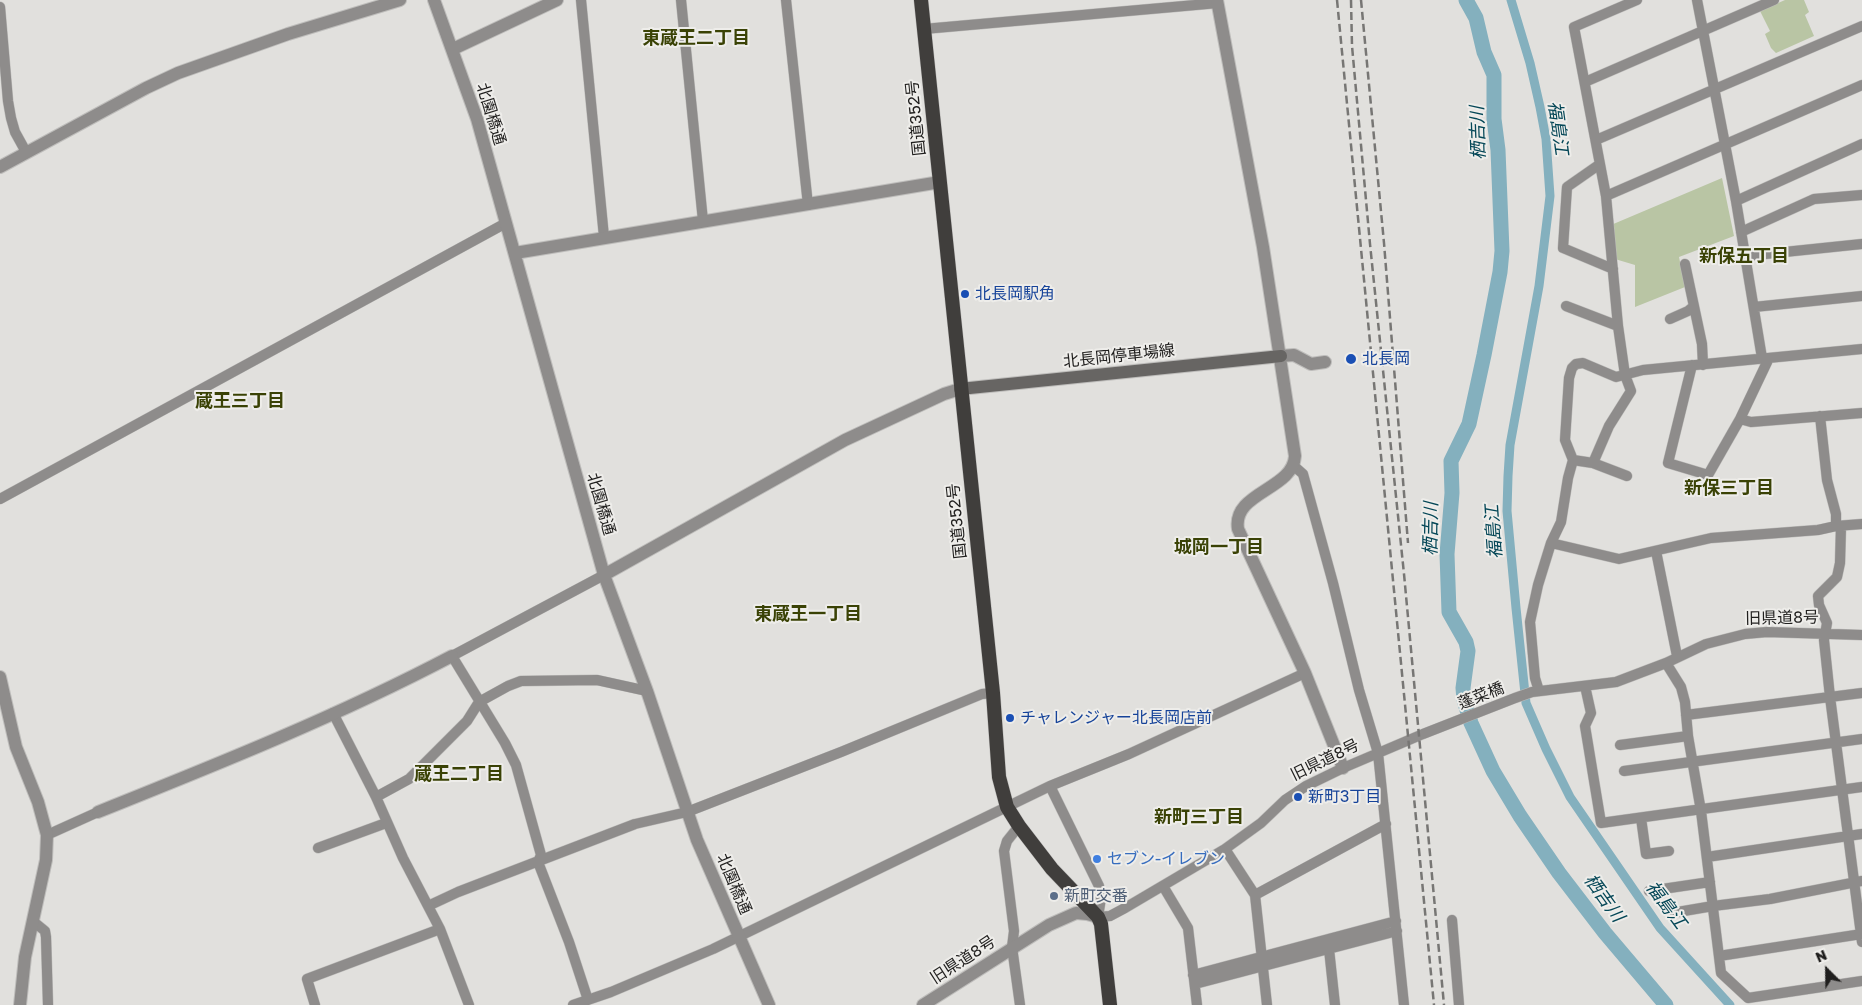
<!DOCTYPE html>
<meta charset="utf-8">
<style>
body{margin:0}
#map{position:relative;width:1862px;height:1005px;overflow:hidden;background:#e1e0dd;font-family:"Golos Text",sans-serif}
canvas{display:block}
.north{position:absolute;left:1802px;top:945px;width:50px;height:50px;-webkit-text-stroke:4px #eeedea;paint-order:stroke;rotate:337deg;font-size:14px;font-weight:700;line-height:20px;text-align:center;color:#201f1e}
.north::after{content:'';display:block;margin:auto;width:18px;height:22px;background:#201f1e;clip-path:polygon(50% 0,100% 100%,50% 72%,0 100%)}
</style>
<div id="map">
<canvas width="1862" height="1005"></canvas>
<div class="north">N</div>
</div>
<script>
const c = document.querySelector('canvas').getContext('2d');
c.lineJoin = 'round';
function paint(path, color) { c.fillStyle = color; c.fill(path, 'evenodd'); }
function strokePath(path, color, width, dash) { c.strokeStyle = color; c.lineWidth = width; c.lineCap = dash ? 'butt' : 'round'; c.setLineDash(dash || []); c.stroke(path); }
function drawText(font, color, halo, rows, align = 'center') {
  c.font = font + ' "Golos Text","Noto Sans JP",sans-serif'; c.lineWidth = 4; c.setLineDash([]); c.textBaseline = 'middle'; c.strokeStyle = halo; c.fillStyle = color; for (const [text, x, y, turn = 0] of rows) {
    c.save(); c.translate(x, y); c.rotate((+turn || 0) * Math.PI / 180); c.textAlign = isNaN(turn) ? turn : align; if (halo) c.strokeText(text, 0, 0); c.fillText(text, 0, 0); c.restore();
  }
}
const green = new Path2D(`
 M1785,0h19l5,12 -4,3 9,21 -38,17 -5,-5 -6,-14 5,-3 -10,-20z
 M1722,178l12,58 -55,21 6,30 -50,20v-42l-20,-6 -4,-34z`);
const canal = new Path2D(`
 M1511,0l19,63 10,44 6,32 4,57 -11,90 -29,159 -2,31 -1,35 9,97 10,95 20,46 24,48 90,131 70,77`);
const river = new Path2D(`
 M1466,0l10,18 8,34 10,23v44l4,31 4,101 -2,21 -16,83 -15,69 -18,37 1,32 -5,61 2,58 17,30 2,9 -5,37 1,12 7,23 22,48 27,45 39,57 46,60 61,72`);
const minor = new Path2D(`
 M581,0l23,237
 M681,0l22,221
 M786,0l22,205
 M1697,0l39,201 26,157
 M0,7l8,94 3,17 4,14 11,20
 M924,29l294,-26
 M1585,82l189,-82
 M1596,140l266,-114
 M1600,164l-33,23 -4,61 50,21
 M1606,196l256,-111
 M1736,201l126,-57
 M1741,232l73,-33 48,-4
 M1746,256l116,-12
 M1685,264l17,80 1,21
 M1566,306l52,20
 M1754,307l108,-11
 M1670,319l18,-8 6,-5
 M1692,365l-24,98 40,12 32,-56 29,-61
 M1820,416l7,64 9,34v12
 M1740,419l11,3 111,-9
 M1573,460l-8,-20 4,-62 3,-10 4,-4 7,-1 33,14 27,-7 219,-21
 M1593,463l34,13
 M1294,466l9,8 30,109 26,107 19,63 26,252
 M0,499l506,-276
 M1841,526l-1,37 -3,14 -19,19 1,9 8,18 -3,17 6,57 32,245
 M1551,543l68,16 92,-21 107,-8 18,-4 26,-2
 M1656,551l21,105
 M1666,663l15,24 4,15 3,34 13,75 20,162 27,25 114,-17
 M1585,686l6,27 -6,13 16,97 261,-36
 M1539,691l-4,-13 -5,-56 8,-37 13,-42 10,-21 7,-44 5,-18 20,3 16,-37 22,-35 -6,-16 -7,-49 -12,-130 -32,-169 63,-27
 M333,713l43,84 27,61 37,71 29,76
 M1686,715l176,-22
 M1620,745l68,-9
 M1624,771l238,-32
 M1050,786l49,100 2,12 -3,19 12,-1 15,-8 100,-59 36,-26 24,-23 21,-14 37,-18 80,-34 92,-36 17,-6 84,-10 50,-19 40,-19 39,-10 22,-2 95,3
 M376,797l33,-18 58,-58 12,-19 29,-16 13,-5 76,-1 50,11
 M1641,818l5,36 23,-3
 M1019,826l-12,15 -3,10 10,80 -2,16 8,58
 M47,835l51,-23
 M318,848l68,-25
 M1225,849l30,46 12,110
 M1707,857l155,-23
 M1163,886l25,42 9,77
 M1649,891l61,-9
 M1255,895l131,-71
 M428,906l30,-14 177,-68 52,-12 154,-60 141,-58 11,-1
 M1672,913l41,-7 57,-7 92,-18
 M1452,920l7,85
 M34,922l11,9 1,6 2,68
 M1329,949l6,56
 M1719,956l143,-22
 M1193,975l203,-54
 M1195,984l202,-53
 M588,1000l-19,-58 -31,-80 3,-7 -25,-90 -11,-22 -53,-87 152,-81
 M315,1005l-8,-26 133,-50
 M573,1005l38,-13 102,-43 337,-163 79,-32 176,-81`);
const tertiary = new Path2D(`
 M434,0l43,119 127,456 43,116 50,149 72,165
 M1217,0l46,247 32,209c-2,34 -63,36 -57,73l67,144 38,95
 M453,49l104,-49
 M0,167l146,-79 32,-15 110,-39 112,-34
 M515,253l425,-71
 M1281,356l13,-1 17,9 14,-2
 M604,575l241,-135 99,-46 16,-5
 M0,677l16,70 22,55 9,33 -1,25 -21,97 -5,48
 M98,812c120,-48 240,-96 354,-156
 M923,1005l126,-80 27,-12 11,1 11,3`);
const secondary = new Path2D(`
 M960,389l321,-33`);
const trunk = new Path2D(`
 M921,0l72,693 6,84 8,30 12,19 33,43 46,48 3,7 9,81`);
const rail = new Path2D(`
 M1337,0l97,1005
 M1351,0l1,46 18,198 34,330 40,431
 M1361,0l23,243 24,300`);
const markers = [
 [965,294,5,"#1a4fb4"],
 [1351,359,6,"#1a4fb4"],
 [1010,718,5,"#1a4fb4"],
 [1298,797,5,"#1a4fb4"],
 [1097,859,5,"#3f7fe0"],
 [1054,896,5,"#5c6f8a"]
];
const streetNames = [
 ["北園橋通",491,114,73],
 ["国道352号",916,118,-96],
 ["北長岡停車場線",1119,356,-6],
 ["北園橋通",601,504,74],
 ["国道352号",957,521,-96],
 ["旧県道8号",1782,618,-1],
 ["蓬菜橋",1481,696,-21],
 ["旧県道8号",1325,760,-26],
 ["北園橋通",734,884,67],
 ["旧県道8号",963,960,-33]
];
const transitNames = [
 ["北長岡駅角",975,294],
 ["北長岡",1362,359],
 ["チャレンジャー北長岡店前",1020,718],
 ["新町3丁目",1308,797]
];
const shopNames = [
 ["セブン-イレブン",1107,859]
];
const serviceNames = [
 ["新町交番",1064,896]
];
const neighbourhoodNames = [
 ["東蔵王二丁目",696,38],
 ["新保五丁目",1744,256],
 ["蔵王三丁目",240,401],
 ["新保三丁目",1729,488],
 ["城岡一丁目",1219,547],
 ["東蔵王一丁目",808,614],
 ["蔵王二丁目",459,774],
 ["新町三丁目",1199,817]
];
const waterNames = [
 ["福島江",1558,128,82],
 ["栖吉川",1478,133,-92],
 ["栖吉川",1431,529,-89],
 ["福島江",1494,532,-94],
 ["栖吉川",1604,898,54],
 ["福島江",1666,905,53]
];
paint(green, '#b9c5a4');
strokePath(canal, '#84b0be', 9);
strokePath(river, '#84b0be', 15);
strokePath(minor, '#bebdbb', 11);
strokePath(tertiary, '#bebdbb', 14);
strokePath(secondary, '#bebdbb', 14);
strokePath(trunk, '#bebdbb', 15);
strokePath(minor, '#8e8c8b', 10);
strokePath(tertiary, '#8e8c8b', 12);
strokePath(secondary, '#676563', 12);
strokePath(trunk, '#403e3c', 14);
strokePath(rail, '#777674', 2.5, [8, 4]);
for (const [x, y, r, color] of markers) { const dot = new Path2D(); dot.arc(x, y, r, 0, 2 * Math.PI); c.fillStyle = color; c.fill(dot); strokePath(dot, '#eeedea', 2); }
drawText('16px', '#201f1e', '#eeedea', streetNames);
drawText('16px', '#164399', '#eeedea', transitNames, 'left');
drawText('16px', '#366cbe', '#eeedea', shopNames, 'left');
drawText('16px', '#4e5e75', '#eeedea', serviceNames, 'left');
drawText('bold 18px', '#3a4205', '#eeedea', neighbourhoodNames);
drawText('italic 18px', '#054757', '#eeedea', waterNames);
</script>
